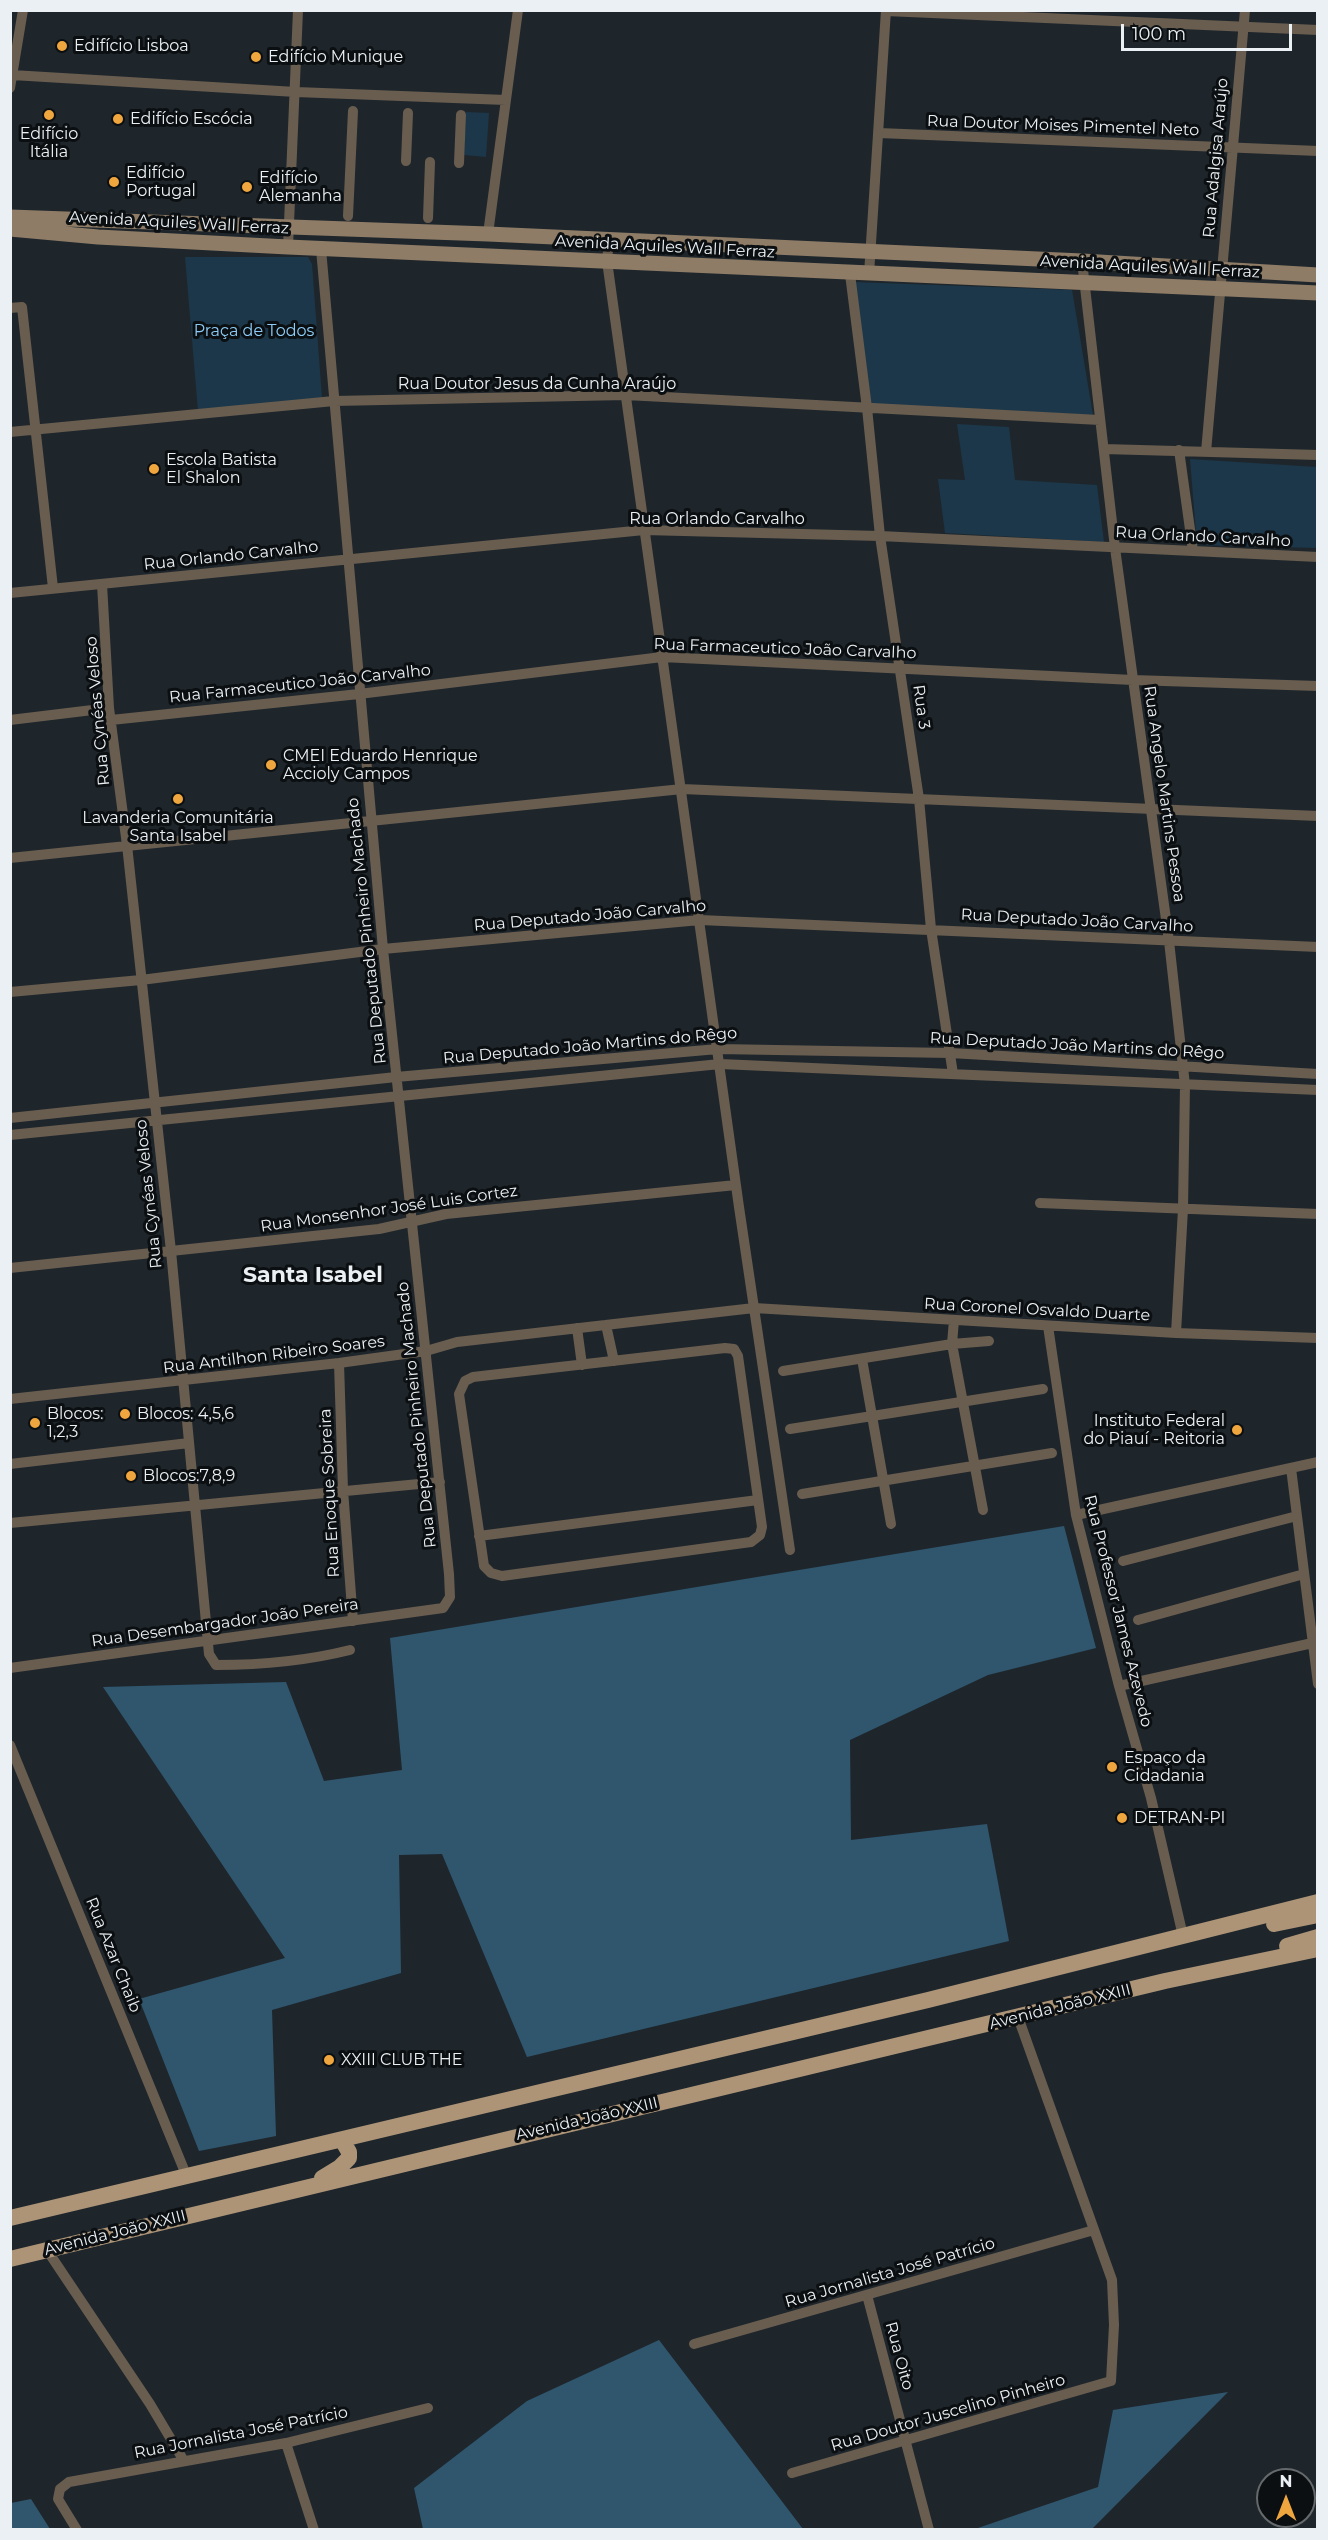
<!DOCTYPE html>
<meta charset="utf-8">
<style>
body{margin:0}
#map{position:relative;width:1328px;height:2540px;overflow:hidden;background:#1e262c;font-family:Montserrat,sans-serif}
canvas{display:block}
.frame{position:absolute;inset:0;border:12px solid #ebf0f4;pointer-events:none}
.north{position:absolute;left:1256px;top:2468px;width:60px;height:60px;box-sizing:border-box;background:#0b0f11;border:2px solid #65696c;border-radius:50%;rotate:0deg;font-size:16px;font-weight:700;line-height:24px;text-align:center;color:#ebf0f4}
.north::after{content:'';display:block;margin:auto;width:21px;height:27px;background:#f0a63e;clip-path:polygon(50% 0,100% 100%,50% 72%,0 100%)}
.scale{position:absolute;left:1121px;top:24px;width:171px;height:27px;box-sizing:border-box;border:3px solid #ebf0f4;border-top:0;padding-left:8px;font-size:18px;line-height:21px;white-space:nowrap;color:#ebf0f4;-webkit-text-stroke:4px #0b0f11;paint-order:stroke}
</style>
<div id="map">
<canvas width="1328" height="2540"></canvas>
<div class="frame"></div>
<div class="north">N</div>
<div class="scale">100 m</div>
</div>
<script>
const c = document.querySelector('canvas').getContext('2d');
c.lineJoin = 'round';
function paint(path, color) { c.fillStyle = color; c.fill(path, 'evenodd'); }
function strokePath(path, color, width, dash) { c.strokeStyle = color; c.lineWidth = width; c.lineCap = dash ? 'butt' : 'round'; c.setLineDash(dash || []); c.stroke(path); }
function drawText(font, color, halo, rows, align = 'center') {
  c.font = font + ' Montserrat,sans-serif'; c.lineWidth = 6; c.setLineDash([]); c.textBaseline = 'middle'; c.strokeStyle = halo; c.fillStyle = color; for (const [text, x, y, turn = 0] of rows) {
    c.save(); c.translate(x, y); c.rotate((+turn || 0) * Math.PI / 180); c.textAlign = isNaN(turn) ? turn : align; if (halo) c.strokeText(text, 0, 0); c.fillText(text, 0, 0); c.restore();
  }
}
const green = new Path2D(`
 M466,112l23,1 -3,44 -22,-2z
 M185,257h123l4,7 10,134 -124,13z
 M854,282l218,8 21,125 -224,-11z
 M957,424l52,3 6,53 82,5 7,57 -159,-9 -7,-54 27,1z
 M1190,459l127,8v81l-120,-3z`);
const forest = new Path2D(`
 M1064,1526l32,122 -108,27 -138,65 1,100 136,-16 22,117 -482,116 -85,-203 -43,1 2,118 -129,37 4,126 -77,15 -60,-152 146,-41 -182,-271 183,-5 38,99 78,-11 -12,-132z
 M659,2340l144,189h-380l-9,-41 113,-87z
 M1228,2392l-136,137h-117l123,-42 15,-77z
 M31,2499l19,30h-39v-26z`);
const street = new Path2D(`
 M886,11l432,19
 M12,75l284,17 210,8
 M10,88l13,-78
 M879,133l439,18
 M406,161l2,-48
 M459,163l2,-48
 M348,216l5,-105
 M428,218l2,-56
 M488,234l30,-224
 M609,240l-2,21 132,946 51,343
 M288,247l10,-237
 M1082,261l33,287 54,393 16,144 -2,124 -7,124
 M850,274l17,134 13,128 39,263 12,130 22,145
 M869,274l17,-264
 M10,308l12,-1 31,281
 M10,432l324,-31 292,-6 474,25
 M1104,449l214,6
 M1179,450l14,101
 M1206,452l39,-442
 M102,584l7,124 18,137 44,406 38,403 7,11c45,0 90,-4 134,-15
 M10,593l634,-63 236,6 438,21
 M10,720l99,-12
 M111,720l248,-26 303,-37 471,23 185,6
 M10,858l672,-69 636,27
 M10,992l131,-12 242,-31 317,-29 618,27
 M10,1118l386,-41 322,-28 232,4 368,21
 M10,1135l710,-71 598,26
 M1040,1203l278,11
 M10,1268l369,-39 67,-15 290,-29
 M954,1320l-2,24 31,166
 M606,1325l8,36
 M1048,1326l28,189 43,171 32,112 32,138
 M577,1328l5,37
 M725,1348l9,1 4,7 24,171 -2,8 -9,7 -249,34 -11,-3 -7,-7 -25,-172 6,-13 8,-4z
 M862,1359l29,165
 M339,1363l4,127 10,131
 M783,1371l169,-27 37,-3
 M10,1399l329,-36 87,-12 31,-9 297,-34 422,25 142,5
 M790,1429l253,-40
 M10,1464l179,-21
 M1291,1468l27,216
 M802,1494l250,-41
 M1076,1515l242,-53
 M10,1523l430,-41
 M479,1536l279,-36
 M1123,1561l174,-45
 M1138,1620l166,-46
 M10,1668l433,-60 7,-11 -1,-23 -66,-625 -62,-700
 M1119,1686l198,-44
 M10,1745l177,432
 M47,2250l103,154 34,57
 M867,2295l62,235
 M694,2344l400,-114
 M286,2443l28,87
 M792,2473l319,-92 3,-56 -2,-45 -94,-263
 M77,2530l-19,-31 2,-10 9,-7 217,-39 142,-35`);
const secondary = new Path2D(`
 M10,217l478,17 594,27 236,14
 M10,229l88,8 190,10 1030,46`);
const primary = new Path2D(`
 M1274,1924l44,-9
 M1287,1946l31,-9
 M322,2178l18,-11 9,-9v-6l-7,-12
 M10,2218l918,-218 390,-98
 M10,2259l1155,-278 153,-32`);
const markers = [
 [62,46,6,"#f0a63e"],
 [256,57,6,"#f0a63e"],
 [49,115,6,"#f0a63e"],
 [118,119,6,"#f0a63e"],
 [114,182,6,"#f0a63e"],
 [247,187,6,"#f0a63e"],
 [154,469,6,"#f0a63e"],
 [271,765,6,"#f0a63e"],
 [178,799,6,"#f0a63e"],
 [125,1414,6,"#f0a63e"],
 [35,1423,6,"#f0a63e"],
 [1237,1430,6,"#f0a63e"],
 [131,1476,6,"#f0a63e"],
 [1112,1767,6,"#f0a63e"],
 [1122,1818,6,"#f0a63e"],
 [329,2060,6,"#f0a63e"]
];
const poiNames = [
 ["Edifício Lisboa",74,46],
 ["Edifício Munique",268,57],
 ["Edifício Escócia",130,119],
 ["Edifício",49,134,"center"],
 ["Itália",49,152,"center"],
 ["Edifício",126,173],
 ["Portugal",126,191],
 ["Edifício",259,178],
 ["Alemanha",259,196],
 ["Escola Batista",166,460],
 ["El Shalon",166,478],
 ["CMEI Eduardo Henrique",283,756],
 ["Accioly Campos",283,774],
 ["Lavanderia Comunitária",178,818,"center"],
 ["Santa Isabel",178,836,"center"],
 ["Blocos:",47,1414],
 ["1,2,3",47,1432],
 ["Blocos: 4,5,6",137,1414],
 ["Instituto Federal",1225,1421,"right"],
 ["do Piauí - Reitoria",1225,1439,"right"],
 ["Blocos:7,8,9",143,1476],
 ["Espaço da",1124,1758],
 ["Cidadania",1124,1776],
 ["DETRAN-PI",1134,1818],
 ["XXIII CLUB THE",341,2060]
];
const streetNames = [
 ["Rua Doutor Moises Pimentel Neto",1063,126,2],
 ["Rua Adalgisa Araújo",1216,158,-85],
 ["Avenida Aquiles Wall Ferraz",179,223,3],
 ["Avenida Aquiles Wall Ferraz",665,247,3],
 ["Avenida Aquiles Wall Ferraz",1150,267,3],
 ["Rua Doutor Jesus da Cunha Araújo",537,384],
 ["Rua Orlando Carvalho",717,519],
 ["Rua Orlando Carvalho",1203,537,3],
 ["Rua Orlando Carvalho",231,556,-6],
 ["Rua Farmaceutico João Carvalho",785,649,2],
 ["Rua Farmaceutico João Carvalho",300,684,-6],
 ["Rua 3",921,707,82],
 ["Rua Cynéas Veloso",98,711,-95],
 ["Rua Angelo Martins Pessoa",1164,794,82],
 ["Rua Deputado João Carvalho",590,916,-5],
 ["Rua Deputado João Carvalho",1077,921,3],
 ["Rua Deputado Pinheiro Machado",367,931,-96],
 ["Rua Deputado João Martins do Rêgo",590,1046,-5],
 ["Rua Deputado João Martins do Rêgo",1077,1046,3],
 ["Rua Cynéas Veloso",149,1194,-96],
 ["Rua Monsenhor José Luis Cortez",389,1209,-8],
 ["Rua Coronel Osvaldo Duarte",1037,1310,3],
 ["Rua Antilhon Ribeiro Soares",274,1355,-7],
 ["Rua Deputado Pinheiro Machado",417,1415,-96],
 ["Rua Enoque Sobreira",330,1493,-93],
 ["Rua Professor James Azevedo",1118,1611,76],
 ["Rua Desembargador João Pereira",225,1623,-8],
 ["Rua Azar Chaib",113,1955,68],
 ["Avenida João XXIII",1060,2007,-14],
 ["Avenida João XXIII",587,2119,-13],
 ["Avenida João XXIII",115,2233,-14],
 ["Rua Jornalista José Patrício",890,2273,-16],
 ["Rua Oito",899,2356,75],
 ["Rua Doutor Juscelino Pinheiro",948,2413,-16],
 ["Rua Jornalista José Patrício",241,2433,-11]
];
const parkNames = [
 ["Praça de Todos",254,331]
];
const districtNames = [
 ["Santa Isabel",313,1276]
];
paint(green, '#1c3749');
paint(forest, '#30566e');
strokePath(street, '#695d4f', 10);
strokePath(secondary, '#8f7c66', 15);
strokePath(primary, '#ad9477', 16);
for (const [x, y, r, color] of markers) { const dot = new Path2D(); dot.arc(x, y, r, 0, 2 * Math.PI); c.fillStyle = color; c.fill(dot); strokePath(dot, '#0b0f11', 2); }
drawText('16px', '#ebf0f4', '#0b0f11', poiNames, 'left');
drawText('16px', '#ebf0f4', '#0b0f11', streetNames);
drawText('16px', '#8cccf6', '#0b0f11', parkNames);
drawText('bold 22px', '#ebf0f4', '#0b0f11', districtNames);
</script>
